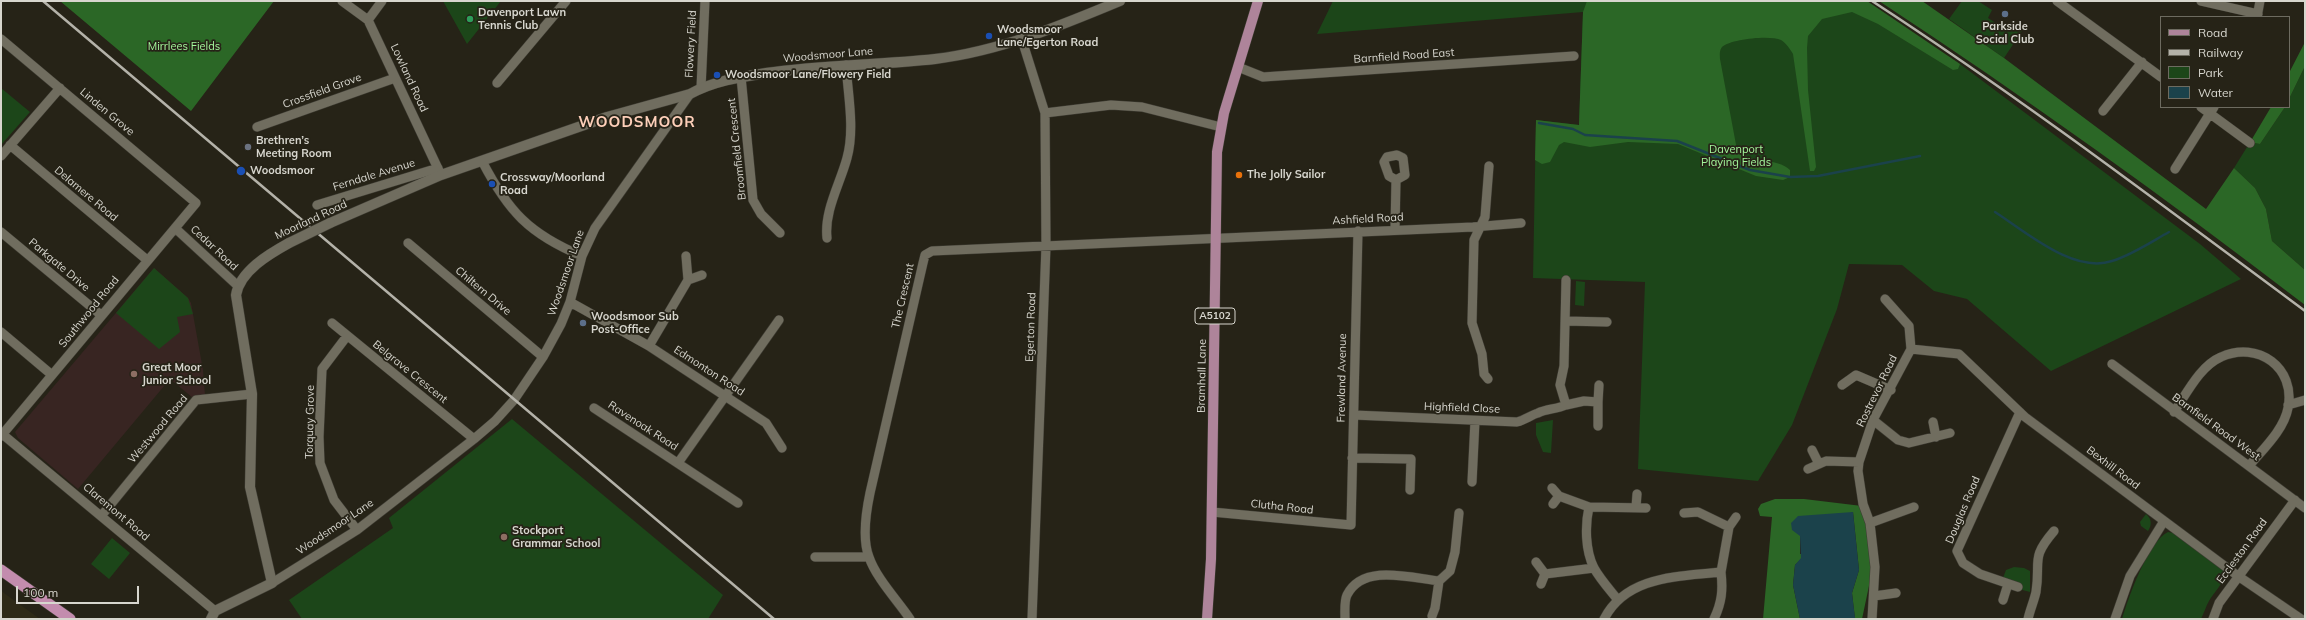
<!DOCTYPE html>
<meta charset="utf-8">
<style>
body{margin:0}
#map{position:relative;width:2306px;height:620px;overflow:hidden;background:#262317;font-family:Mulish,sans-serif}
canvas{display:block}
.frame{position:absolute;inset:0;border:2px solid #d7d6ce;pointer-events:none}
.legend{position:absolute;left:2160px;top:16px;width:130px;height:92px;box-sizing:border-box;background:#262317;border:1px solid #6d6b60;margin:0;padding:5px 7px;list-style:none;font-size:12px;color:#d7d6ce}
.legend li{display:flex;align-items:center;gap:8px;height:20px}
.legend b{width:20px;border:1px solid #6d6b60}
.scale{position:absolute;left:16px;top:586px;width:123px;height:18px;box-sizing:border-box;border:2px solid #d7d6ce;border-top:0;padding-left:5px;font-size:12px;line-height:14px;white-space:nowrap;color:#d7d6ce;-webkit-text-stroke:3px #262317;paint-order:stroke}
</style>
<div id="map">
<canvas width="2306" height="620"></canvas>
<div class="frame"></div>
<ul class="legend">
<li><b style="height:5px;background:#ae849a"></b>Road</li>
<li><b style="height:5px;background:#b4b2a9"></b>Railway</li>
<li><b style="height:11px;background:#1c4619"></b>Park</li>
<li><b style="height:11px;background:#1b424b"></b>Water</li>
</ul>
<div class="scale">100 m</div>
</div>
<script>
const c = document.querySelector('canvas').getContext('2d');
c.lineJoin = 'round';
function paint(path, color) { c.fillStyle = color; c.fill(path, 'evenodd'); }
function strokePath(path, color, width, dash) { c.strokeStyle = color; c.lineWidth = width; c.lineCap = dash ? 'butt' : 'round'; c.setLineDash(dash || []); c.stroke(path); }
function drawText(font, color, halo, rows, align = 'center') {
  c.font = font + ' Mulish,sans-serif'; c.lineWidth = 3.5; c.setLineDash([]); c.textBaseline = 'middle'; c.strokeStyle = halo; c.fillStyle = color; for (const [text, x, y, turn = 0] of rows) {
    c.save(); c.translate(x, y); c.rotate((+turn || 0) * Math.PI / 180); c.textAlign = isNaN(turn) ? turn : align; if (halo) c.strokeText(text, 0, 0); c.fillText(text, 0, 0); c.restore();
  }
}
const built = new Path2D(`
 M1,590l3,3 36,26h-39z`);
const education = new Path2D(`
 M154,268l34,30 3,5 12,67 2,25 -12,3 -23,-19 -92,110 -60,-51 -3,-6z`);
const green = new Path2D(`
 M443,1h58l-34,43z
 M1333,1h520l107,63 240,180 41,35 -190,92 -84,-72 -33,-8 -32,-26 -53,-1 -12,45 -45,116 -34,56 -120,-12 7,-187 -112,-4 3,-158 43,5 4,-113 -266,22z
 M1962,1h16l14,9 -4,8 17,11 4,-6 13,8 -18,27 -55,-39z
 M2305,66v204l-33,-29 -6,-32 -11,-21 -21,-20 18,-29 2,4 6,1 25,-37h4v-8z
 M1,88l29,24 -29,33z
 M154,268l34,30 5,16 -16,3 3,15 -21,17 -43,-36z
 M1576,281l9,1 -1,24 -9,-1z
 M512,419l211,176 -15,24h-406l-13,-19 104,-72 -4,-10z
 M1553,420l-2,33 -8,-1 -7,-17v-12z
 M2146,514c6,5 6,11 2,17l-7,-5 -1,-4z
 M2168,532l5,1 50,36c3,14 -7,20 -14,32 -3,5 -5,12 -8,18h-79c6,-20 26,-78 46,-87z
 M112,538l18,15 -21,26 -18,-15z
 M2014,567l10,1 6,3v21l-11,-3 -16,-11 3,-8z`);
const forest = new Path2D(`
 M60,1h214l-83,110z
 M1587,1h280l93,63 -2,5 -5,1 -75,-46 -26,-12 -30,7 -14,17 -1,12 1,42 8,77 -2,4h-4l-17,-117c-3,-5 -7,-11 -12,-14 -11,-5 -50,-1 -59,7 -3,4 -2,8 -2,12l17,91c16,15 39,7 53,20v7l-7,3 -27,-4 -78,-32 -50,-2 -38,5 -26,-5 -5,3 -9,17 -8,2 -7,-4 1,-40 43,5 4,-113z
 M1879,1h43l82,57 202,151 28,-41 21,20 11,21 6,32 33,29v35c-138,-106 -280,-208 -426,-304z
 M2305,42v24l-16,33v-26z
 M2271,107h14l-25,37 -6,-1 -2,-4z
 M1775,499h29l58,7 5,13 6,48 -11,52h-7l-3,-26 7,-23 -6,-58 -53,24v18h24l2,3 -10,6 -15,-4 -6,6 -2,20 7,34h-37l9,-102 -12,-1 -2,-7 3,-5z`);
const water = new Path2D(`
 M1853,512l6,58 -7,23 3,25 -55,1 -7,-34 2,-20 6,-7 -1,-22 -8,-6 -1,-7 7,-7z`);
const stream = new Path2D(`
 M1539,123l34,6 12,6 92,6 73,29 40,7 28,-1 102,-20
 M1995,212c31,20 79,62 117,49 20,-6 39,-19 57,-29`);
const minor = new Path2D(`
 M342,1l26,19 73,155
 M2057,1l104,76
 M2201,1l57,13
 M2257,17l3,-16
 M368,20l14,-19
 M1,39l195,164 -195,233
 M1022,40l23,73 1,133 -14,373
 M1238,67l25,10 311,-21
 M741,77l12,123 8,14 19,19
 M497,83l69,-82
 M701,88l4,-87
 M2201,107l49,36
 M2103,111l39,-49
 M1045,113l66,-8 31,2 79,20
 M257,127l138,-49
 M10,145l137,115
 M1,156l59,-68
 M482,161c26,50 47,73 100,95
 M2175,169l39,-62
 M317,205l121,-37
 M175,228l63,58
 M1395,229l1,-49 -7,-4 -5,-14 3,-5 10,-2 6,3 2,17 -9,5
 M1,232l100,83
 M827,238c-3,-27 13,-54 20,-80 8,-29 1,-63 -1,-93
 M408,243l135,114
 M686,256l2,24
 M570,302l79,44 117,77 16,25
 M1566,321l41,1
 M332,323l142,116
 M1,332l51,43
 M347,336l-25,33 -3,68 1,26 14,37 23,30
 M649,346l39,-66 14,-5
 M1911,349l48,5 66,63 213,159 63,43
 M2112,364l193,144
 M1488,379l-4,-5 -2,-20 -10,-31 2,-83 11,-23 4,-51
 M1842,385l14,-10 35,15
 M1598,402l1,-17
 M1566,405l18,-4 14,1v24
 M2288,405l17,-5
 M594,408l144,95
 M2174,412c13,-19 26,-46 47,-55 37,-17 75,11 67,51 -4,22 -26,42 -39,58
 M1354,415l163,7c8,-2 14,-7 21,-9 8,-4 19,-4 28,-8l-6,-20 4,-19 2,-86
 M1873,420l25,20 11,3 41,-10
 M1933,422l3,15
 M1,433l214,178
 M1812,450l7,14
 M1352,458l59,1 -1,31
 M678,463l101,-143
 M1808,469l18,-8 33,1
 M1472,482l3,-61
 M1552,488l7,8 30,11c-4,18 -4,43 5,61 6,11 16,22 24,32
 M1553,504l6,-8
 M1589,507l57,1
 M1636,507l1,-13
 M1212,512l139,13 7,-294
 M1684,513l14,-1 31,15
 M102,515l94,-115 56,-6
 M1870,523l44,-16
 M815,557h54
 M1536,562l9,12 -4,10
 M1545,574l49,-6
 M1439,581l11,-10 5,-19 4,-39
 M272,583l85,-53 117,-91 21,-18 19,-21 29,-43 18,-33 9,-22 12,-46 13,-28 95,-134
 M2018,587l-38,-13 -17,-11 -6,-12 63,-139
 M1874,596l22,-3
 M2003,600l5,-16
 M910,619c-12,-18 -34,-41 -41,-62 -7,-18 -3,-45 1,-64l53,-230 2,-8 7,-4 541,-24 48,-4
 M1345,619c0,-7 -1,-18 2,-24 16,-32 64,-17 92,-14l-4,27 -3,8
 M1604,619c23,-44 75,-42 117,-47l8,-45 7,-10
 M1714,619c8,-17 9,-29 7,-47
 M1872,619l3,-52 -5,-44 -7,-19 -5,-33 1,-9 14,-42 38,-71 -2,-23 -24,-27
 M2028,619c2,-9 6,-18 8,-27 5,-32 -6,-33 18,-61
 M2115,619l15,-43 34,-55
 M2213,619l6,-16 76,-103`);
const tertiary = new Path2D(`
 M330,223l111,-48 166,-58 83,-23c23,-13 50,-17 76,-21 56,-8 113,-8 169,-14 65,-8 125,-33 185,-58
 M211,619l4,-8 57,-28 -22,-96 2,-93 -16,-99c4,-24 33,-41 53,-52`);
const primary = new Path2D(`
 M1207,619l4,-60 6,-407 7,-39 34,-112`);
const trunk = new Path2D(`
 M1,570l69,49`);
const rail = new Path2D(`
 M43,1l731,618
 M1872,1c149,97 290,204 433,310`);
const tertiaryBridge = new Path2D(`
 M289,243l41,-20`);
const markers = [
 [2005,14,4,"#5c6f8a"],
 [470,19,4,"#2e9e5b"],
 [989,36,4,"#1a4fb4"],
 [717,75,4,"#1a4fb4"],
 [248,147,4,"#6b7280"],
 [241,171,5,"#1a4fb4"],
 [1239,175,4,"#e8710a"],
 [492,184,4,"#1a4fb4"],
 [583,323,4,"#5c6f8a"],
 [134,374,4,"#8d6e63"],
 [504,537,4,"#8d6e63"]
];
const shields = [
 [1215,316,40]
];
const shieldNames = [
 ["A5102",1215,316]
];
const poiNames = [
 ["Davenport Lawn",478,13],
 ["Tennis Club",478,26],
 ["Parkside",2005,27,"center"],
 ["Social Club",2005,40,"center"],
 ["Woodsmoor",997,30],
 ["Lane/Egerton Road",997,43],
 ["Woodsmoor Lane/Flowery Field",725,75],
 ["Brethren’s",256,141],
 ["Meeting Room",256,154],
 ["Woodsmoor",250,171],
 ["The Jolly Sailor",1247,175],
 ["Crossway/Moorland",500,178],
 ["Road",500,191],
 ["Woodsmoor Sub",591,317],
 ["Post-Office",591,330],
 ["Great Moor",142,368],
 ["Junior School",142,381],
 ["Stockport",512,531],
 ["Grammar School",512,544]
];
const streetNames = [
 ["Flowery Field",691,44,-87],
 ["Woodsmoor Lane",828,55,-5],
 ["Barnfield Road East",1404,56,-4],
 ["Lowland Road",409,78,65],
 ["Crossfield Grove",322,91,-20],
 ["Linden Grove",107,112,40],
 ["Broomfield Crescent",737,149,-96],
 ["Ferndale Avenue",374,175,-17],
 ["Delamere Road",86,194,40],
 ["Ashfield Road",1368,219,-3],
 ["Moorland Road",311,220,-25],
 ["Cedar Road",214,248,43],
 ["Parkgate Drive",59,265,40],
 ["Woodsmoor Lane",566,273,-71],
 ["Chiltern Drive",483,291,40],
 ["The Crescent",903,296,-77],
 ["Southwood Road",89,312,-51],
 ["Egerton Road",1031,327,-88],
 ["Edmonton Road",709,371,33],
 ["Belgrave Crescent",410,372,39],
 ["Bramhall Lane",1202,376,-89],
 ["Frewland Avenue",1342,378,-89],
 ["Rostrevor Road",1877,391,-64],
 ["Highfield Close",1462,408,2],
 ["Torquay Grove",310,422,-89],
 ["Ravenoak Road",643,426,33],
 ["Barnfield Road West",2216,427,36],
 ["Westwood Road",158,429,-50],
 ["Bexhill Road",2113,468,37],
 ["Clutha Road",1282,507,6],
 ["Douglas Road",1963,510,-67],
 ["Claremont Road",116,512,40],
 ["Woodsmoor Lane",335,527,-34],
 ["Eccleston Road",2242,551,-54]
];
const parkNames = [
 ["Mirrlees Fields",184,47],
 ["Davenport",1736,150],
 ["Playing Fields",1736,163]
];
const districtNames = [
 ["WOODSMOOR",637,122]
];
paint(built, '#2e2a17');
paint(education, '#382522');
paint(green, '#1c4619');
paint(forest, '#2b6726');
paint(water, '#1b424b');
strokePath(stream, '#1b424b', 2.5);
strokePath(minor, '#3f3d34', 10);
strokePath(tertiary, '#3f3d34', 11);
strokePath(primary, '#3f3d34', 11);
strokePath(trunk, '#3f3d34', 12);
strokePath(minor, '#706d5f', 9);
strokePath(tertiary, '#706d5f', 10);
strokePath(primary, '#ae849a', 10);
strokePath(trunk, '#c38cae', 11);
strokePath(rail, '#b4b2a9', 2.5);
strokePath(tertiaryBridge, '#3f3d34', 11, []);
strokePath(tertiaryBridge, '#706d5f', 10);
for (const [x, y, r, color] of markers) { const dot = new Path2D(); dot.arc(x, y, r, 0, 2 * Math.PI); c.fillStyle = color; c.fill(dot); strokePath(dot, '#262317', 1.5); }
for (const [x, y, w] of shields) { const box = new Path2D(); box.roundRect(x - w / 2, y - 8, w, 16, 3); c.fillStyle = '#262317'; c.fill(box); strokePath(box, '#d7d6ce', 1); }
drawText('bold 10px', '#d7d6ce', null, shieldNames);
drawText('bold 11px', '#d7d6ce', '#262317', poiNames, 'left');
drawText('11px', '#d7d6ce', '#262317', streetNames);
drawText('11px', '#a3f69b', '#262317', parkNames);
c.letterSpacing = '1px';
drawText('bold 15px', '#fdcfb9', '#262317', districtNames);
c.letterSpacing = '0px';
</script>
